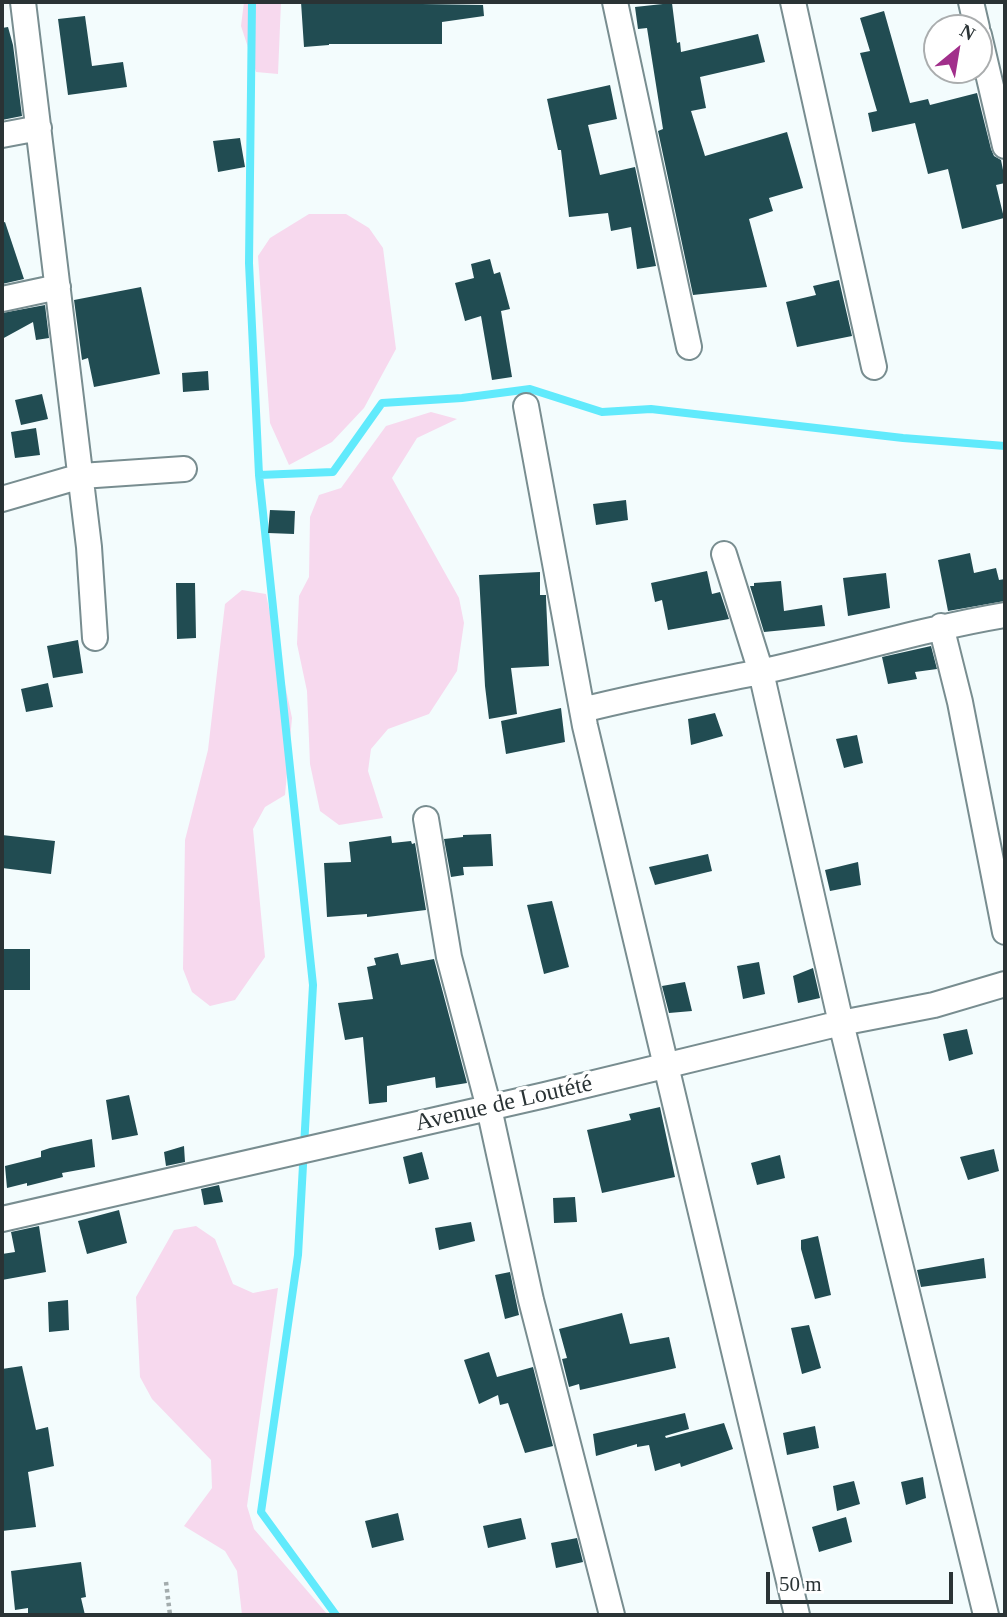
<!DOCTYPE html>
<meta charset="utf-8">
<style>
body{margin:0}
#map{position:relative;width:1007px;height:1617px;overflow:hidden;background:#f3fcfd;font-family:"Times New Roman",serif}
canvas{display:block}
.frame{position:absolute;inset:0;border:4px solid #2a3335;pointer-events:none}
.north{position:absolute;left:923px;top:14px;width:70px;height:70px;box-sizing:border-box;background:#fff;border:2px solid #aaadae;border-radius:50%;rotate:30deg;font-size:19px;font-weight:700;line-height:28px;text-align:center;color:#2a3335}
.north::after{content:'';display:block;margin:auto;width:24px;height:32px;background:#a12f8b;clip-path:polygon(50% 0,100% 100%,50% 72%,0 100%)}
.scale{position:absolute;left:766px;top:1572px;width:187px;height:32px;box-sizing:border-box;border:4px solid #2a3335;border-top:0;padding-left:9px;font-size:21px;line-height:24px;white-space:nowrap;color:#2a3335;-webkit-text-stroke:5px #fff;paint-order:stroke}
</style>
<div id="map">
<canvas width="1007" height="1617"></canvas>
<div class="frame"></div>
<div class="north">N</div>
<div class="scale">50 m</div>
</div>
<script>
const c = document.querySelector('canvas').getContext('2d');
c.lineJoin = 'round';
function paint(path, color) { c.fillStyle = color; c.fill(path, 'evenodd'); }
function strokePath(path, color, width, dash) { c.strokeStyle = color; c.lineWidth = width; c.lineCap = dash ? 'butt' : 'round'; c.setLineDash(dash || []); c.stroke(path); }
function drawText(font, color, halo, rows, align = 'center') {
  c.font = font + ' "Times New Roman",serif'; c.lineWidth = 7; c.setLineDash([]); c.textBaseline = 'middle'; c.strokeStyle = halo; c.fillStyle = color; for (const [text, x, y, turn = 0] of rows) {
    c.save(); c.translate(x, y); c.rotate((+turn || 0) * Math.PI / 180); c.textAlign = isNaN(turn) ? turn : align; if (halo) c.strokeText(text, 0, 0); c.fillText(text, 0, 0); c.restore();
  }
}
const green = new Path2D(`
 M244,2h37l-3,72 -22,-2 -15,-46z
 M309,214h37l23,14 14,20 13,101 -32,59 -32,34 -43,23 -19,-42 -12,-167 12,-18z
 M431,412l26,7 -40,19 -25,40 67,120 5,25 -7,48 -28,43 -41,15 -17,20 -3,22 15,47 -44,7 -19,-14 -10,-47 -3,-73 -10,-47 2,-48 10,-19 1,-60 9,-22 22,-7 45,-62z
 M242,590l24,4 26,124 -7,77 -20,12 -12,22 12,128 -30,43 -25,6 -18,-14 -9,-23 2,-129 23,-90 17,-146z
 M196,1226l19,13 18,45 20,9 25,-5 -31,218 7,23 74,86h-86l-5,-44 -12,-20 -41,-25 28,-38 -1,-28 -59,-61 -12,-22 -4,-80 38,-67z`);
const stream = new Path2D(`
 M252,2l-3,261 10,212 54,510 -15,270 -37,257 75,103
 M259,475l74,-3 49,-69 80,-5 68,-9 72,23 49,-3 252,29 102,8`);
const building = new Path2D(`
 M301,2l182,3 1,11 -42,6v22h-113v1l-25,2z
 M672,3l5,40 3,-1 1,10 77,-18 7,28 -65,15 6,31 -15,3 14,45 82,-24 16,56 -34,10 4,13 -24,8 18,68 -74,8 -35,-164 5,-2 -16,-101 -9,1 -3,-22z
 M884,11l26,92 18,-4 2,6 47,-12 14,56 3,7 7,4 4,20v3l-9,2 8,33 -42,11 -14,-60 -20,5 -13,-51 -43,9 -4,-19 9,-2 -17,-58 10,-2 -10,-33z
 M85,16l7,50 31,-4 4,25 -59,8 -10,-76z
 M8,27l5,18 9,71 -20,4v-92z
 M610,85l7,34 -29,6 12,50 35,-8 21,99 -19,3 -6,-42 -20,4 -3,-18 -39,4 -8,-67h-3l-11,-51z
 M240,138l5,29 -27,5 -5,-31z
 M5,222l19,57 -22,5v-61z
 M490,259l4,15 6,-2 10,37 -9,2 11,66 -20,3 -11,-64 -16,5 -10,-38 19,-5 -3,-14z
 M839,280l13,56 -55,11 -11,-45 30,-7 -3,-9z
 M141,287l19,87 -66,13 -6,-29 -6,2 -8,-60z
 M45,305l4,33 -13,2 -3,-18 -31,17v-26z
 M208,371l1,19 -26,2 -1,-19z
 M42,394l6,25 -27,6 -6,-25z
 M36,428l4,27 -25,3 -4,-26z
 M626,500l2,20 -32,5 -3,-21z
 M270,510l25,1 -1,23 -26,-1z
 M970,553l4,20 22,-5 3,12 6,-1v22l-57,10 -10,-51z
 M707,571l5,23 8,-2 9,27 -61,11 -6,-30 -7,2 -4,-19z
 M540,572v23h6v3l3,68 -38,2 6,46 -28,5 -4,-33 -6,-111z
 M886,573l4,35 -42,8 -5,-38z
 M781,581l3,30 38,-6 3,21 -61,6 -14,-46h4v-3z
 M176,583h19l1,55 -19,1z
 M78,640l5,33 -30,5 -6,-32z
 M931,646l6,23 -22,3 2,7 -29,5 -6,-27z
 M48,683l5,24 -27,5 -5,-23z
 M561,708l4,34 -59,12 -5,-33z
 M715,713l8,23 -32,9 -3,-26z
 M857,735l6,28 -19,5 -8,-29z
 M491,834l2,32 -30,1 1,8 -13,2 -7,-38 19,-2v-2z
 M2,835l53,6 -4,33 -49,-6z
 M391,836l1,7 19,-2 1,3 3,-1 11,67 -59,7v-3l-40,3 -3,-54 27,-1 -2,-20z
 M708,854l4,17 -57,14 -6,-18z
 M858,862l3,23 -31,6 -5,-21z
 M552,901l17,66 -25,7 -17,-69z
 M2,949h28v41h-28z
 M398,953l3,12 33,-6 33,124 -31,5 -1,-11 -48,9v16l-18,2 -6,-67 -18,3 -7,-37 35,-4 -6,-32 9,-2 -2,-7z
 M759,962l6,32 -22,5 -6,-33z
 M813,968l7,30 -22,5 -5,-27z
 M685,982l7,29 -23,2 -7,-27z
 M967,1029l6,25 -24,7 -6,-27z
 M129,1095l9,40 -26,5 -6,-40z
 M660,1107l15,70 -73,16 -15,-63 44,-10 -2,-6z
 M92,1139l3,28 -33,6 1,4 -36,9v-3l-20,5 -2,-22 36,-9v-6l9,-3z
 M184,1146l1,16 -19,4 -2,-14z
 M994,1149l5,22 -31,9 -8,-23z
 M422,1152l7,27 -20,5 -6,-27z
 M780,1155l5,23 -28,7 -6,-22z
 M219,1185l4,17 -19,3 -3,-16z
 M575,1197l2,25 -23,1 -1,-25z
 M119,1210l8,33 -40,11 -9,-33z
 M471,1222l4,19 -36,9 -4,-22z
 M39,1226l7,46 -44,8v-26l13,-2 -4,-20z
 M818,1236l13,59 -16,4 -14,-50v-9z
 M984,1258l2,20 -65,9 -4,-17z
 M510,1272l9,43 -14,4 -10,-44z
 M68,1300l1,30 -20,2 -1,-30z
 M622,1313l8,31 39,-7 7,31 -96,22 -1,-6 -10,3 -7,-28 5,-1 -8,-29z
 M809,1325l12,43 -19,6 -11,-46z
 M489,1352l8,25 36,-10 20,79 -28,7 -17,-50 -8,2 -2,-10 -19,9 -15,-44z
 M22,1366l14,64 12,-3 6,39 -26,6 8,55 -34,4v-162z
 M685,1413l4,16 -24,7 1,2 58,-15 9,26 -52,18 -1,-4 -25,8 -6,-26 -12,2v-3l-41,12 -3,-22z
 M815,1426l4,22 -32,7 -4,-22z
 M923,1477l3,21 -20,7 -5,-23z
 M854,1481l6,23 -23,7 -4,-25z
 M398,1513l6,27 -32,8 -7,-27z
 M846,1517l6,25 -33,10 -7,-25z
 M521,1518l5,21 -38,9 -5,-22z
 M577,1538l6,24 -27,6 -5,-25z
 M81,1562l5,35 -5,1 4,17h-57v-7l-13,2 -4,-39z`);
const path = new Path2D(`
 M166,1582l4,33`);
const minor = new Path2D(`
 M23,2l66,545 6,91
 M615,2l74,345
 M793,2l81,365
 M971,2l6,26
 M979,35l26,111
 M2,135l37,-7
 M2,299l56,-12
 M526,406l59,320 212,889
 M2,499l79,-23 103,-7
 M724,554l37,118 80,351 145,592
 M941,626l19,76 45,230
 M582,710c59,-15 118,-26 178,-38 82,-18 162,-43 245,-57
 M426,819l23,138 40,151 42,192 81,315
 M2,1219l543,-124 296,-72 93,-18 71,-21`);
const streetNames = [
 ["Avenue de Loutété",504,1104,-13]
];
paint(green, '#f7d9ee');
strokePath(stream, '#61eafc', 8);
paint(building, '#214c52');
strokePath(minor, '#788d90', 28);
strokePath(path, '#a3acad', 4.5, [3.5, 3.5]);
strokePath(minor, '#fff', 24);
drawText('24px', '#2a3335', '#fff', streetNames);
</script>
